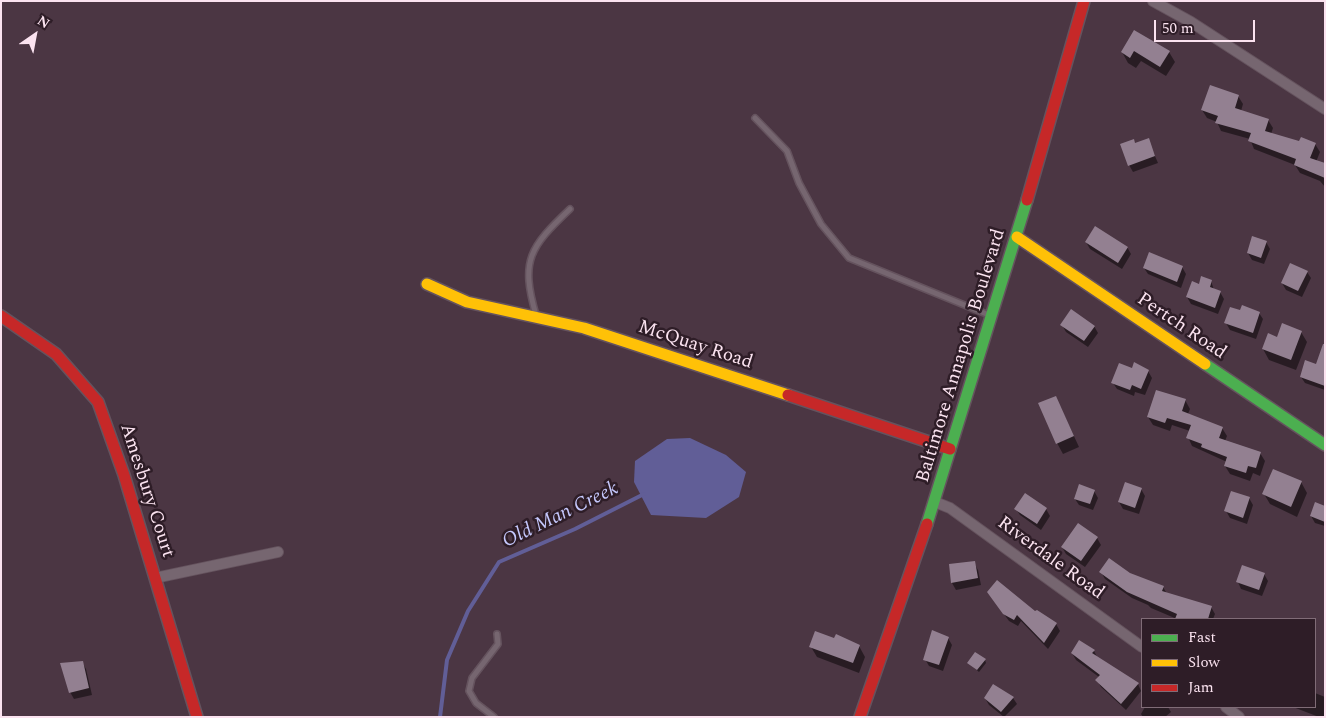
<!DOCTYPE html>
<style>
body{margin:0}
#map{position:relative;width:1326px;height:718px;overflow:hidden;background:#4b3643;font-family:Spectral,serif}
canvas{display:block}
.frame{position:absolute;inset:0;border:2px solid #fbe3f0;pointer-events:none}
.legend{position:absolute;left:1141px;top:618px;width:175px;height:90px;box-sizing:border-box;background:#2e1d27;border:1px solid #806c77;margin:0;padding:6px 9px;list-style:none;font-size:15px;color:#fbe3f0}
.legend li{display:flex;align-items:center;gap:10px;height:25px}
.legend b{width:25px;border:1px solid #806c77}
.north{position:absolute;left:10px;top:10px;width:50px;height:50px;-webkit-text-stroke:4px #2e1d27;paint-order:stroke;rotate:33deg;font-size:14px;font-weight:700;line-height:20px;text-align:center;color:#fbe3f0}
.north::after{content:'';display:block;margin:auto;width:18px;height:22px;background:#fbe3f0;clip-path:polygon(50% 0,100% 100%,50% 72%,0 100%)}
.scale{position:absolute;left:1154px;top:20px;width:101px;height:22px;box-sizing:border-box;border:2px solid #fbe3f0;border-top:0;padding-left:6px;font-size:15px;line-height:18px;white-space:nowrap;color:#fbe3f0;-webkit-text-stroke:4px #2e1d27;paint-order:stroke}
</style>
<div id="map">
<canvas width="1326" height="718"></canvas>
<div class="frame"></div>
<ul class="legend">
<li><b style="height:6px;background:#4caf50"></b>Fast</li>
<li><b style="height:6px;background:#ffc107"></b>Slow</li>
<li><b style="height:6px;background:#c62828"></b>Jam</li>
</ul>
<div class="north">N</div>
<div class="scale">50 m</div>
</div>
<script>
const c = document.querySelector('canvas').getContext('2d');
c.lineJoin = 'round';
function paint(path, color) { c.fillStyle = color; c.fill(path, 'evenodd'); }
function strokePath(path, color, width, dash) { c.strokeStyle = color; c.lineWidth = width; c.lineCap = dash ? 'butt' : 'round'; c.setLineDash(dash || []); c.stroke(path); }
function drawText(font, color, halo, rows, align = 'center') {
  c.font = font + ' Spectral,serif'; c.lineWidth = 5; c.setLineDash([]); c.textBaseline = 'middle'; c.strokeStyle = halo; c.fillStyle = color; for (const [text, x, y, turn = 0] of rows) {
    c.save(); c.translate(x, y); c.rotate((+turn || 0) * Math.PI / 180); c.textAlign = isNaN(turn) ? turn : align; if (halo) c.strokeText(text, 0, 0); c.fillText(text, 0, 0); c.restore();
  }
}
const water = new Path2D(`
 M690,438l36,17 20,17 -7,25 -33,21 -55,-3 -17,-33 1,-21 32,-22z`);
const shadow = new Path2D(`
 M1135,31l34,21 6,10 -9,14 -25,-15 -5,7 -8,-5 -6,-11z
 M1238,96l5,8 -2,7 27,9 5,8 -2,6 29,9 15,1 5,8 -4,10 9,2v23l-5,-6 -20,-8 -5,-8 -41,-16 -4,-10 -29,-8 -4,-9 -10,-4 -5,-8z
 M1148,140l10,23 -25,9 -4,-7 6,-20z
 M1086,242l41,5 4,7 -9,15 -32,-20z
 M1266,242l4,7 -6,15 -12,-4 -4,-7z
 M1182,267l4,7 -5,14 -33,-14 -4,-6z
 M1307,272l4,6 -9,19 -16,-7 -4,-7z
 M1211,281l3,9 6,2 4,7 -6,15 -27,-10 -4,-7 13,-12z
 M1241,312l18,1 4,6 -7,20 -26,-9 -4,-7z
 M1062,325l32,1 4,7 -10,14 -22,-15z
 M1301,332l6,10 -11,28 -27,-10 -6,-11 15,-11z
 M1325,358v32l-20,-7 -4,-6z
 M1133,370l15,1 4,7 -7,17 -10,-3 -1,4 -17,-7 -4,-6z
 M1185,400l5,9 -2,5 34,14 5,8 -2,5 35,12 5,8 -5,15 -7,-3 -3,8 -20,-7 -5,-8 2,-4 -35,-16 -4,-9 2,-6 -18,-6 -2,6 -17,-6 -5,-8z
 M1061,408l18,39 -16,7 -6,-11z
 M1301,482l6,11 -10,24 -27,-13 -6,-10z
 M1141,489l4,7 -6,18 -16,-5 -4,-7z
 M1094,491l4,7 -5,12 -14,-5 -4,-6z
 M1025,495l21,14 4,7 -9,14 -21,-15 -4,-6z
 M1249,498l4,7 -6,19 -17,-6 -4,-7z
 M1325,507v19l-10,-3 -4,-7z
 M1097,538l4,7 -16,22 -19,-13 -4,-7z
 M974,563l4,7 3,15 -25,5 -4,-7 -2,-17z
 M1101,572l29,2 33,13 4,7 44,13 4,7 -2,5h-36l-26,-11 -3,-3 -16,-7 -27,-19z
 M1264,574l4,7 -6,15 -21,-7 -3,-7z
 M993,599l42,14 21,11 4,7 -12,18 -27,-28 -3,5 -9,-5z
 M948,638l4,7 -9,26 -14,-5 -4,-7z
 M1080,642l14,9 4,8 40,25 3,7 -15,19 -25,-23 -4,-7 2,-3 -23,-17 -4,-7z
 M859,646l6,11 -6,16 -42,-16 -6,-10z
 M985,660l1,3 -7,9 -10,-9z
 M82,662l4,7 6,26 -18,4 -4,-7z
 M1315,693l10,4v20h-6l-26,-10h22z
 M985,698h28l4,6 -13,13 -15,-12z
 M1145,707h23l3,5 -6,5h-22l-2,-3z`);
const stream = new Path2D(`
 M440,717l7,-57 21,-49 31,-49 76,-33 69,-35`);
const building = new Path2D(`
 M1134,30l36,21 -10,16 -26,-16 -4,7 -9,-6z
 M1210,85l29,10 -4,13 34,11 -4,12 34,10 2,-4 15,6 -6,15 15,5v15l-31,-13 2,-6 -48,-18 3,-8 -36,-10 3,-7 -17,-6z
 M1149,138l6,18 -27,10 -8,-22 14,-5 1,4z
 M1095,226l33,21 -10,16 -33,-21z
 M1252,236l15,5 -6,17 -14,-5z
 M1149,252l34,14 -6,16 -34,-14z
 M1290,263l18,8 -10,20 -17,-8z
 M1201,276l11,4 -2,7 11,4 -6,17 -29,-11 6,-16 7,3z
 M1242,305l18,7 -7,21 -29,-10 6,-16 10,3z
 M1071,309l24,17 -11,15 -24,-16z
 M1282,323l20,8 -11,29 -29,-11 6,-16 9,4z
 M1323,344h2v42l-25,-9 5,-17 11,4z
 M1134,362l15,8 -8,19 -9,-4 -2,5 -19,-7 8,-20 13,5z
 M1156,390l30,9 -4,12 41,16 -4,11 42,14 -5,16 -8,-2 -2,7 -22,-7 3,-9 -26,-10 1,-3 -16,-6 5,-13 -24,-7 -2,5 -18,-6z
 M1056,396l18,40 -18,8 -18,-41z
 M1273,469l29,12 -11,26 -29,-13z
 M1125,482l17,6 -7,20 -17,-6z
 M1079,484l16,6 -5,14 -16,-5z
 M1231,491l19,6 -7,21 -19,-7z
 M1025,493l22,15 -10,16 -23,-15z
 M1315,502l10,4v16l-15,-6z
 M1078,523l20,14 -17,24 -20,-14z
 M1109,558l21,15 34,13 -2,5 50,15 -4,13h-33l2,-5 -50,-22 -28,-20z
 M975,561l3,17 -27,5 -2,-19z
 M1242,565l23,8 -6,17 -23,-8z
 M997,580l38,31 2,-1 20,13 -13,20 -27,-28 -3,5 -11,-6 -16,-22z
 M932,630l17,7 -10,28 -16,-5z
 M815,631l19,7 2,-4 24,11 -7,18 -44,-16z
 M1079,640l16,10 -3,3 47,30 -18,21 -26,-24 5,-5 -29,-22z
 M975,652l11,7 -9,11 -10,-7z
 M83,661l6,27 -20,5 -9,-30z
 M993,684l21,13 -13,15 -17,-14z`);
const lane = new Path2D(`
 M755,118l32,33 12,32 22,41 28,34 140,57
 M536,315c-16,-55 -6,-68 34,-106
 M494,717l-18,-14 -7,-12 3,-13 26,-34 -1,-10`);
const street = new Path2D(`
 M1153,1l38,21 134,87
 M935,502l15,6 192,139
 M155,578l123,-26
 M1226,707l13,10`);
const fast = new Path2D(`
 M1205,364l120,81
 M927,524l100,-324`);
const slow = new Path2D(`
 M1017,237l188,127
 M427,284l40,18 117,26 204,67`);
const jam = new Path2D(`
 M1027,200l57,-199
 M1,316l55,38 42,48 26,73 73,242
 M788,395l162,54
 M860,717l67,-193`);
const streetNames = [
 ["Pertch Road",1181,327,34],
 ["McQuay Road",695,346,18],
 ["Baltimore Annapolis Boulevard",962,356,-73],
 ["Amesbury Court",146,491,72],
 ["Riverdale Road",1050,559,36]
];
const waterNames = [
 ["Old Man Creek",561,516,-26]
];
paint(water, '#615e97');
paint(shadow, '#0007');
strokePath(stream, '#615e97', 4);
paint(building, '#938091');
strokePath(lane, '#65535e', 8);
strokePath(street, '#65535e', 12);
strokePath(fast, '#65535e', 14);
strokePath(slow, '#65535e', 14);
strokePath(jam, '#65535e', 14);
strokePath(lane, '#766670', 5);
strokePath(street, '#766670', 10);
strokePath(fast, '#4caf50', 11);
strokePath(slow, '#ffc107', 11);
strokePath(jam, '#c62828', 11);
drawText('19px', '#fbe3f0', '#2e1d27', streetNames);
drawText('italic 20px', '#c5c8fd', '#2e1d27', waterNames);
</script>
